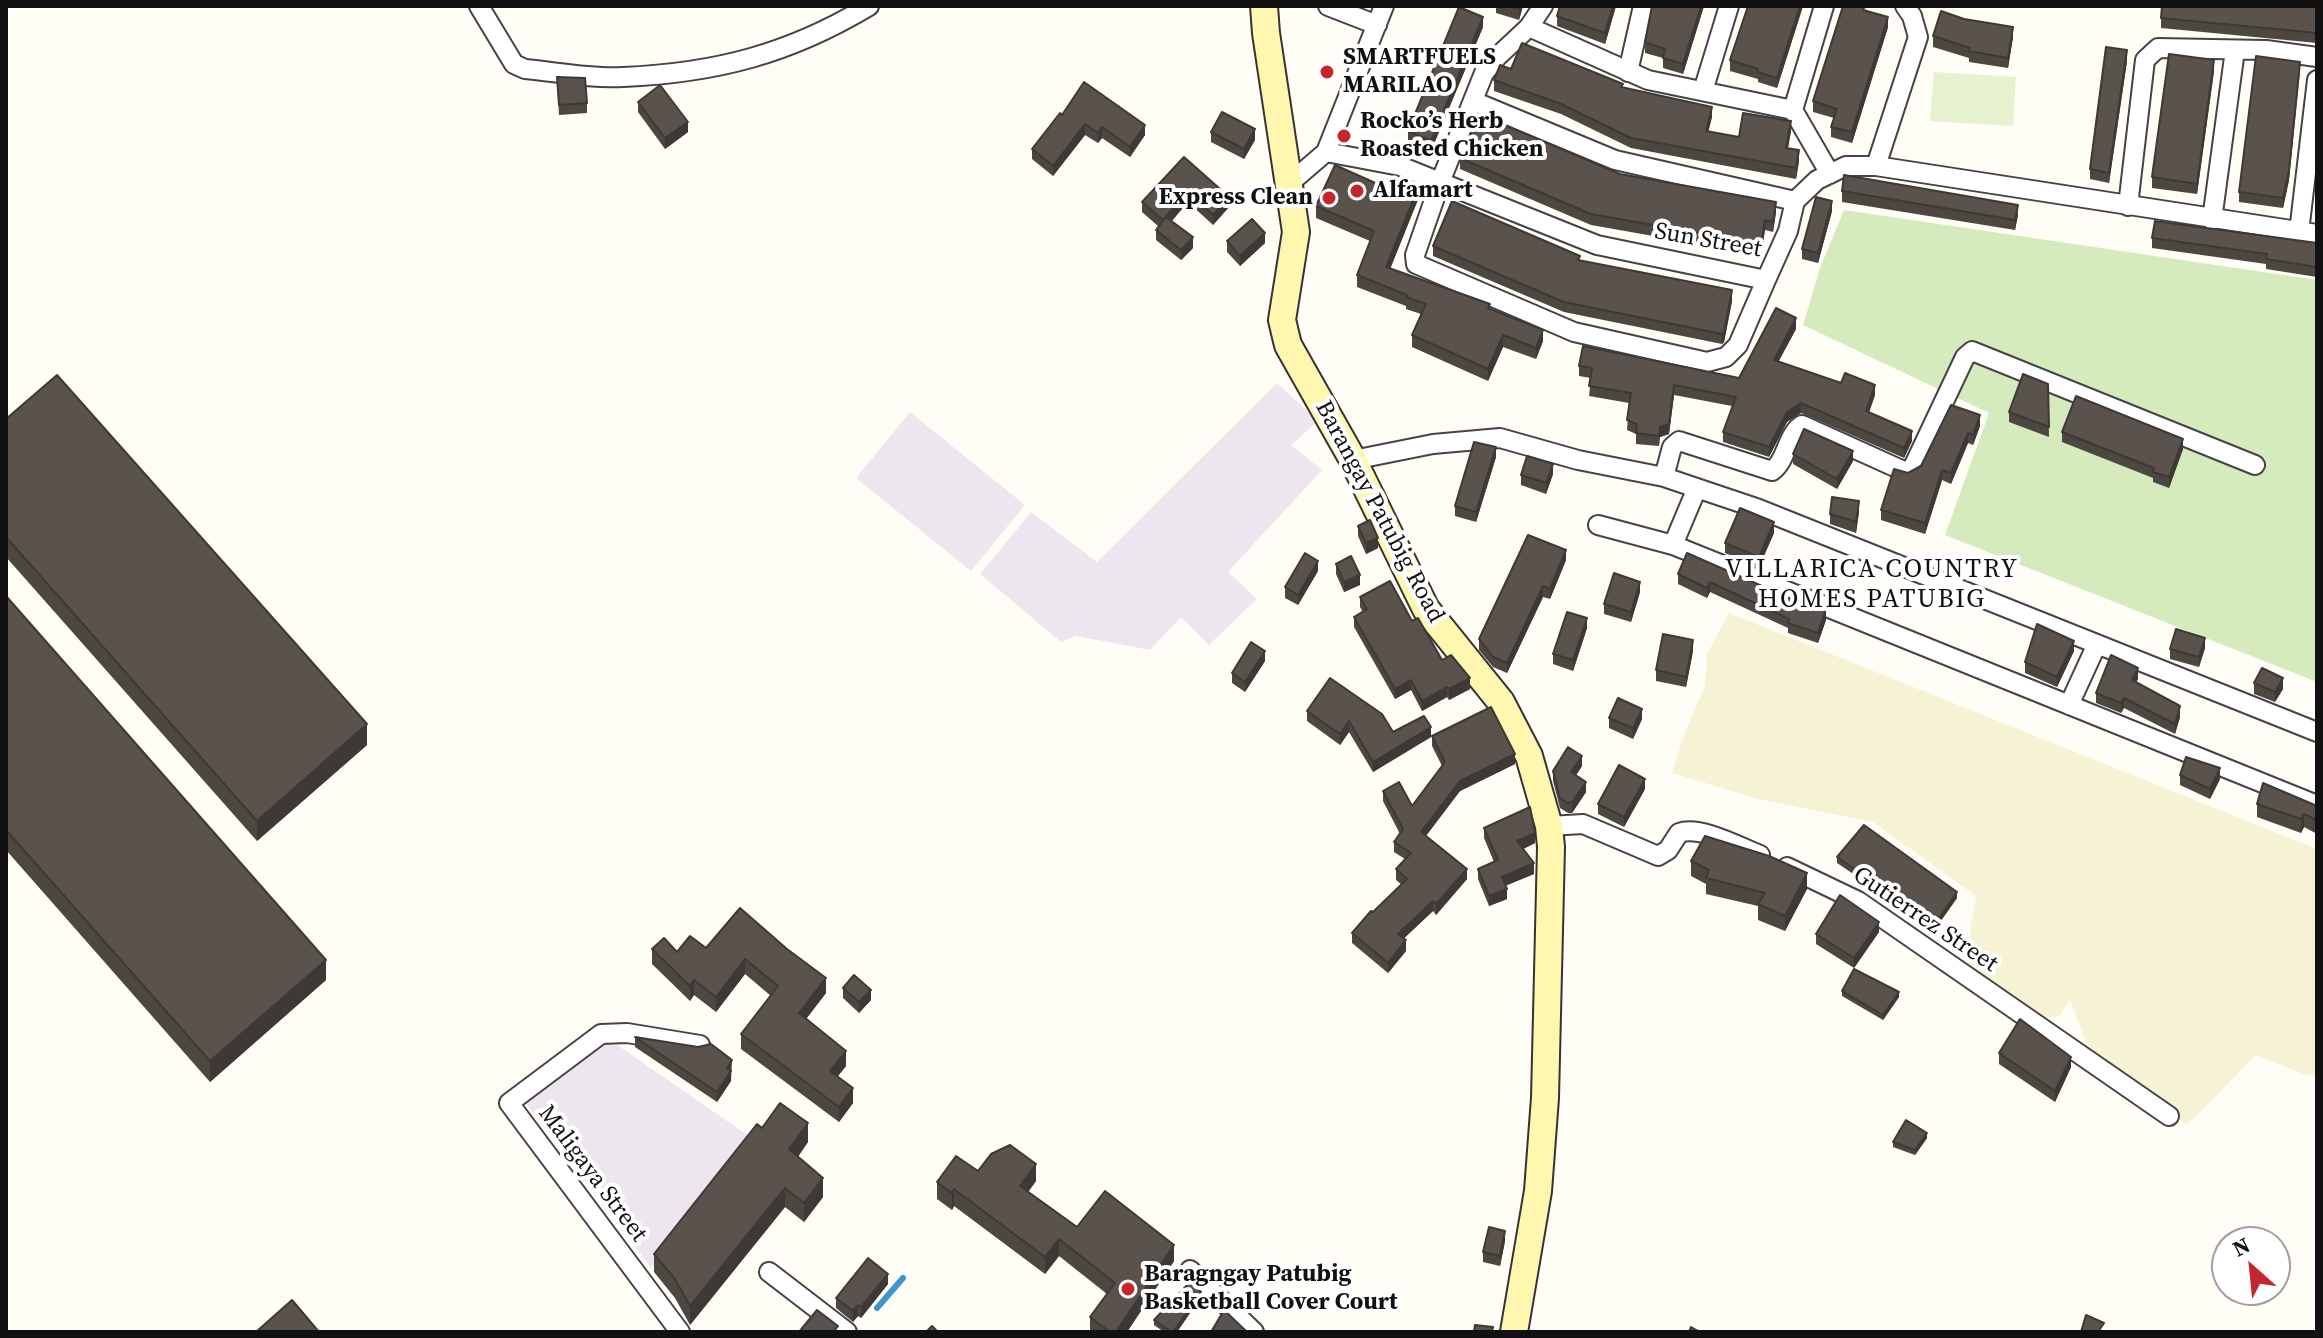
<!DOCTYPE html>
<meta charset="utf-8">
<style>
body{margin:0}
#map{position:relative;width:2323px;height:1338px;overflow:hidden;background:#fffdf5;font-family:"Source Serif 4",serif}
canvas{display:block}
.frame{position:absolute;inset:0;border:8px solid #111;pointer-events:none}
.north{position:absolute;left:2211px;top:1226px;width:80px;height:80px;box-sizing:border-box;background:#fff;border:2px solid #a0a0a0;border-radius:50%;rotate:333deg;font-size:22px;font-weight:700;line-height:32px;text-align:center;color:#111}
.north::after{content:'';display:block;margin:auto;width:28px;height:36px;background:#c4262e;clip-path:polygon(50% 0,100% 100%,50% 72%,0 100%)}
</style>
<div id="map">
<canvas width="2323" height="1338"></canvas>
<div class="frame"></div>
<div class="north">N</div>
</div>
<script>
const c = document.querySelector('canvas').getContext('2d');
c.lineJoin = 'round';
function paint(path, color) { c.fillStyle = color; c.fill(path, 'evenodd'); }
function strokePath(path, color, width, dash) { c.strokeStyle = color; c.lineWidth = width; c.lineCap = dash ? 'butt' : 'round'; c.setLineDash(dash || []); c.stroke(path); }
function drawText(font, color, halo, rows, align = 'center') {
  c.font = font + ' "Source Serif 4",serif'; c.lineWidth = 8; c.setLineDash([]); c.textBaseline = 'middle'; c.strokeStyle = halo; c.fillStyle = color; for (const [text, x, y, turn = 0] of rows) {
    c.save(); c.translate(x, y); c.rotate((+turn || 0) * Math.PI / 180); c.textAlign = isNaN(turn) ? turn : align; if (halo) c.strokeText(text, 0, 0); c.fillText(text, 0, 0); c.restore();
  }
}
const industrial = new Path2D(`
 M1277,383l41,38 -27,24 31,25 -94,102 29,27 -48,46 -28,-28 -31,33 -74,-14 -15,6 -81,-68 51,-62 66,50z
 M910,412l115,93 -54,66 -115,-93z
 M610,1040l146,101 -105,127 -126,-166z`);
const farmland = new Path2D(`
 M1729,613l588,236v227l-16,-3 -45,-18 -69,70 -101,-82 -16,-43 -12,17h-15l-78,-55 11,-66 -103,-74 -115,-23 -86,-26 13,-41 20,-46 2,-32z`);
const green = new Path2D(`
 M1844,210l473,70v402l-372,-147 44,-122 -186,-88 17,-57z`);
const pitch = new Path2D(`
 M1934,72l82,5 -3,49 -83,-5z`);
const stream = new Path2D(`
 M877,1308l26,-30`);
const minor = new Path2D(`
 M479,6l35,58 11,5c32,3 66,10 98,8 93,-4 166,-23 246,-71
 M1328,6l49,19
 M1543,6l-14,21 -32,30 -13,16 -43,107 -26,75 1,9 158,68 133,30 19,-5 12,-12 28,-65
 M1529,27l119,53 145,30 37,64
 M1628,72l15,-66
 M1703,91l26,-85
 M1473,101l142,59 180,41
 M1793,110l31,-104
 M1326,152l58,-146
 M1876,166l42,-129 -6,-21 -7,-10
 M1291,182l35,-30 74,14 197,79 169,35 22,-49 7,-30 22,-21 29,-14h30l441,68
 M2128,206l17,-146 13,-12 108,2 51,7
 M2212,220l23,-170
 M2299,232l18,-152
 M1353,460l80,-16 67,-6 78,22 86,17 95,32 558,223
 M1664,477l8,-30 7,-6 93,30c15,-10 14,-36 30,-46l104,47 7,-5 52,-110 7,-6 283,114
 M1598,525l75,20 644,260
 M1673,545l24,-57
 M2069,705l28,-61
 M1549,826l34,-2 75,32 10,-6 11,-17c21,-8 60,14 81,22
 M1787,867l71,34 311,215
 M1190,1270l64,62
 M769,1272l78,60
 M680,1332l-171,-229 92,-69 26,-1 73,12`);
const secondary = new Path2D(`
 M1264,6l2,27 30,199 -14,88 6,25 65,115 73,149 75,93 28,54 20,70 2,21 -6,251 -7,93 -24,141`);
const wall = new Path2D(`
 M1496,6h27l-4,14 -23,-7z
 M1616,6l-11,38 -48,-18v-10z
 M1704,6l-21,68 -20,-6v-10l-18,-5v-11z
 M1748,6h55l-26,82 -19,-6v-3l-28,-8v-11z
 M1868,6l-2,4 22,17 -36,116 -21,-6v-10l3,-9 -21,-6v-11z
 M2317,6v37l-156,-15v-10z
 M1483,27l-52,124 -23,-10v-10z
 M1933,36l80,1 -5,31 -39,-6v-4l-36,-11z
 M2127,61l-18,122 -19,-4v-10z
 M1511,69l112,19 89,29 -4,14 31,6 52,-6 -3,17 11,13 -3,18 -165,-31 -70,-34 -67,-23v-11z
 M2214,71l-17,123 -45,-6v-11z
 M2300,72l-11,108 -6,28 -44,-6v-10z
 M557,77l30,26v10l-28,2z
 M638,102l50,30 -23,17 -27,-37z
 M1062,115l83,20 -15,22 -28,-19 -4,5 -13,-8 -32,41 -21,-17v-10z
 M1211,132l44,8 -11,19 -33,-17z
 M1184,157l45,50 -16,18 -25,-23 -16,19 21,27 -12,12 -25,-20v-10l2,-4 -16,-14v-10z
 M1460,158l160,16 156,38 -3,20 -8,-2 -4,25 -170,-30 -131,-56z
 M1391,190l28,7 -29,72 100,40 53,32 -7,18 -33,-12 -15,34 -76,-34v-12l9,-21 -15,-5v-3l-49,-19v-12l13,-34 -54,-23v-12z
 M1842,191l176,24 -3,15 -173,-28z
 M1832,211l-14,52 -16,-4v-10z
 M2152,238l165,5v34l-51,-8v-5l-114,-16z
 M1227,241l38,2 -25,23 -13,-14z
 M1433,246l147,14 152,41 -8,41 -2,2 -158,-32 -131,-56z
 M1796,329l-18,33 97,33 -6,17 43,29 -8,17 -103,-45 -14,9 -18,35 -46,-15v-10l9,-26 -58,-11 -5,39 -9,3 -1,9 -23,-2v-10l-9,-4 2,-27 -40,-7 2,-18 -12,-2v-10l160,12z
 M2048,384l1,53 -40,-15v-10z
 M6,419l361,326 -110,96 -251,-284z
 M1980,426l-7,19 -5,-2 -17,41 -9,-4 -17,54 -44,-14v-10l27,-37z
 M2062,432l121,17 -14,39 -16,-6v-4l-91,-36z
 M1793,454l60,7 -16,28 -44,-25z
 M1496,457l-20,65 -21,-6v-10z
 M1553,474l-7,20 -25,-9v-10z
 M1859,512l-3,21 -26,-9v-10z
 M1358,526l20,22 -12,6 -8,-18z
 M1774,533l-15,34 -34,-14v-10z
 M1687,553l139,67 -8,23 -30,-10v-5l-78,-36 -3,6 -29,-14v-10z
 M1566,560l-16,39 -7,-2 -36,76 -14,-6 -14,-17v-11z
 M1336,564l24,21 -16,7 -8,-18z
 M1318,571l-20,34 -13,-7v-11z
 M1640,592l-9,30 -27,-8v-10z
 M6,596l320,384 -116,102 -204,-232z
 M1360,597l52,24 30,39 28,29 -21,11 -2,-3 -25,14 -11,-21 -16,9 -41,-72v-10l9,-5 -3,-5z
 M1587,628l-14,43 -20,-7v-10z
 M2205,648l-6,19 -29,-8v-10z
 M1693,651l-7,36 -30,-6v-11z
 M2074,651l-17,36 -32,-14v-11z
 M1265,661l-20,31 -13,-9v-10z
 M2138,679l-2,3 44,35 -5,17 -51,-26 -3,5 -25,-10v-10z
 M2254,683l29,6 -8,13 -21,-8z
 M1307,711l86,21 38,5 -58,35 -24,-40 -9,13 -33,-24z
 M1609,718l33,1 -9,20 -24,-11z
 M1432,736l83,28 -55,27 -34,45 41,43 -31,36 -3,-4 -29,27 2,13 -18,22 -36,-30v-10l50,-48 -6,-5v-11l9,-10 -11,-7v-10l6,-8 -17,-33v-10l29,15 30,-40 -10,-20z
 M1582,766l-6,9 10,17 -14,21h-4l-8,-5 -7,-27v-10z
 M2180,775l40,4 -10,20 -30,-14z
 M1645,789l-21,38 -26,-13v-10z
 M2257,804l60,2v28l-13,-7 -3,6 -44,-16z
 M1484,828l51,15 -12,6 11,25 -29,12 2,13 -18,7 -11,-27v-10l16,-7 -10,-24z
 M1837,857l120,41 -22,31 -98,-66z
 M1691,861l116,28 -22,42 -27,-11v-14l-52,-12v-10l-15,-8z
 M740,908l86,85 -20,26 40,47 -9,11 16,26 -14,19 -98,-73v-15l30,-38 -26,-22 -29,38 -22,-17 -4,6 -38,-37v-15l25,3 29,-4z
 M1879,932l-25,36 -38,-24v-10z
 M843,988l28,12 -12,13 -16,-15z
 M1842,991l57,6 -16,23 -41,-24z
 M635,1037l97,33 -1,2v9l-14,21 -82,-55z
 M1999,1053l72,14 -16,35 -56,-38z
 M762,1128l46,14 -10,15 25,40 -19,25 -19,-15 -95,118 -15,-27 -21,-26v-18z
 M1927,1138l-12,17 -22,-8v-5z
 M978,1171l58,10 -8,11 49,35 97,34 -47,71h-37v-15l17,-23 -48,-38 -14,18 -91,-68 -2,4 -15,-11v-17z
 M1505,1241l-5,25 -17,-4v-10z
 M888,1284l-27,34 -3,-2 -5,6 -17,-14v-10z
 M1201,1297l-24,35h-13l-10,-7v-5z`);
const shadedWall = new Path2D(`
 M1520,6h3l-4,14v-11z
 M1613,6h3l-11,38v-11z
 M1701,6h3l-21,68v-10z
 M1800,6h3l-26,82v-10z
 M1483,17v10l-52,124v-10z
 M1888,17v10l-36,116v-11z
 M2013,27v10l-5,31v-10z
 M2127,50v11l-18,122v-10z
 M2214,60v11l-17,123v-10z
 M2300,62l-11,118 -6,28v-10z
 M1712,107v10l-6,24v-10z
 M1791,121v10l-5,27v-10z
 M688,122v10l-23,17v-11z
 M1085,124v11l-32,41v-10z
 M1145,125v10l-15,22v-10z
 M1102,127v11l-4,5v-10z
 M1255,129v11l-11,19v-10z
 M1799,150v11l-3,18v-11z
 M1419,185v12l-33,82v-12z
 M1188,192v10l-25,28v-10z
 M1229,197v10l-16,18v-10z
 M1832,201v10l-14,52v-10z
 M1776,202v10l-3,20v-10z
 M2018,205v10l-3,15v-10z
 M1765,220v10l-4,25v-11z
 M1265,233v10l-25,23v-10z
 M1193,237v11l-12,12v-10z
 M1732,290v11l-8,41 -2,2v-10z
 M1796,318v11l-22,41v-10z
 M1543,330v11l-7,18v-11z
 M1503,335v12l-15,34v-12z
 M1674,385v10l-5,39 -9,3 -1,9 1,-19z
 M1875,385v10l-9,26v-10z
 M1801,403v10l-14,9 -18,35v-10l18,-35z
 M1980,415v11l-7,19v-10z
 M1912,431v10l-8,17v-10z
 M1968,433v10l-17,41v-11z
 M2183,439v10l-14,39v-11z
 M1496,447v10l-20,65v-10z
 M1853,451v10l-16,28v-10z
 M1553,464v10l-7,20v-11z
 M1942,470v10l-17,54v-11z
 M1859,501v11l-3,21v-11z
 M1774,522v11l-15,34v-10z
 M1378,538v10l-12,6v-11z
 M1566,550v10l-16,39v-10z
 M1318,561v10l-20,34v-10z
 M1360,575v10l-16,7v-10z
 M1640,582v10l-9,30v-10z
 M1710,582v10l-3,6v-10z
 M1543,586v11l-36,76v-10z
 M1826,609v11l-8,23v-10z
 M1587,618v10l-14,43v-11z
 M2205,638v10l-6,19v-10z
 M1693,640v11l-7,36v-10z
 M2074,641v10l-17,36v-10z
 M1265,651v10l-20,31v-10z
 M2138,668v11l-6,12v-11z
 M1470,678v11l-21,11v-11z
 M2283,678v11l-8,13v-10z
 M1411,680v10l-16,9v-10z
 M1447,687v10l-25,14v-10z
 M2124,698v10l-3,5v-10z
 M2180,706v11l-5,17v-10z
 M1642,709v10l-9,20v-11z
 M1349,721v11l-9,13v-11z
 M367,724v21l-110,96v-20z
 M1431,727v10l-58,35v-10z
 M1515,754v10l-55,27 -39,51v-10l39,-51z
 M1582,756v10l-11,17v-11z
 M2220,768v11l-10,20v-10z
 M1645,779v10l-21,38v-10z
 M1586,782v10l-14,21v-11z
 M2304,814v13l-3,6v-14z
 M1535,833v10l-18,9v-11z
 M1534,863v11l-32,13v-10z
 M1467,869v10l-31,36v-11z
 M1807,873v16l-22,42v-15z
 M1507,889v10l-18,7v-10z
 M1957,892v6l-22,31v-5z
 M1433,901v10l-35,33v-10z
 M1879,922v10l-25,36v-10z
 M1406,940v11l-18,22v-10z
 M745,959v15l-29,38v-15z
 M326,960v20l-116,102v-21z
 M826,978v15l-27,35v-15z
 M694,980v15l-4,6v-15z
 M871,990v10l-12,13v-11z
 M1899,992v5l-16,23v-5z
 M846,1051v15l-16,20v-15z
 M2071,1057v10l-16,35v-11z
 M732,1060l-1,21 -14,21v-10l10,-24z
 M853,1088v15l-14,19v-15z
 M808,1123v19l-19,26v-19z
 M1927,1133v5l-12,17v-5z
 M1036,1164v17l-16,22v-17z
 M823,1178v19l-19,25v-19z
 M785,1188v19l-95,118v-19z
 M954,1189v17l-2,4v-17z
 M1505,1231v10l-5,25v-10z
 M1059,1239v17l-14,18v-17z
 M1174,1245v16l-47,71h-11z
 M888,1274v10l-27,34v-11z
 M1201,1292v5l-24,35h-4z
 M858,1305v11l-5,6v-11z`);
const building = new Path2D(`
 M1508,6h12l-1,3z
 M1560,6h53l-8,27 -48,-17z
 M1652,6h49l-18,58 -20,-6 2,-9 -20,-7z
 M1748,6h52l-23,72 -19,-6v-3l-28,-9z
 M1843,6h22l-2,4 25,7 -36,115 -21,-5 6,-18 -24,-8z
 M2162,6h155v27l-156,-15z
 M1459,7l24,10 -52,124 -23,-10z
 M1941,11l23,8 49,8 -5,31 -39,-7 1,-3 -37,-12z
 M1522,43l101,41 -2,3 91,20 -6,24 33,6 4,-24 48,8 -5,27 13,2 -3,18 -165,-30 -70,-34 -67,-24 6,-15 11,4z
 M2106,47l21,3 -18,123 -19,-4z
 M2169,54l45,6 -17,124 -45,-7z
 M2256,56l44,6 -11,108 -6,28 -44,-6z
 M557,77l28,1 2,25 -28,2z
 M1084,82l61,43 -15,22 -28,-20 -4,6 -13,-9 -32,42 -21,-17 28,-36 2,2z
 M660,85l28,37 -23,16 -27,-36z
 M1222,112l33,17 -11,20 -33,-17z
 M1479,114l141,60 156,28 -3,20 -8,-2 -4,24 -170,-30 -131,-56z
 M1184,157l45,40 -16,18 -25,-23 -25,28 -21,-18z
 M1335,165l56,25 5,-14 23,9 -33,82 104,37 -2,4 55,22 -7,18 -33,-13 -15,34 -76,-34 14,-31 -20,-7 1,-2 -50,-20 17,-44 -58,-25z
 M1844,175l174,30 -3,15 -173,-29z
 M1816,197l16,4 -14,52 -16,-4z
 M1452,201l128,55 -2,4 154,30 -8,42 -2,2 -158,-32 -131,-56z
 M1166,217l27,20 -12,13 -25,-20z
 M1252,219l13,14 -25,23 -13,-15z
 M2155,221l162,22v24l-51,-8 1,-5 -115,-16z
 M1776,308l20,10 -22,42 67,23 4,-10 30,12 -9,26 46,20 -8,17 -103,-45 -14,9 -18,35 -46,-15 13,-35 -62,-12 -5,39 -9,3 -1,9 -23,-3 1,-9 -10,-4 4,-27 -42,-7 3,-18 -13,-2 4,-20 156,32z
 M2023,374l25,10 1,43 -40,-15z
 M57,375l310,349 -110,97 -251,-284v-118z
 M2076,396l107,43 -14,38 -16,-5 1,-4 -92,-36z
 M1951,405l29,10 -7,20 -5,-2 -17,40 -9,-3 -17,53 -44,-13 13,-41 14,4 13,-7z
 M1804,429l49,22 -16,28 -44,-25z
 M1474,442l22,5 -20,65 -21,-6z
 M1527,456l26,8 -7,19 -25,-8z
 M1832,497l27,4 -3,21 -26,-8z
 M1740,508l34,14 -15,35 -34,-14z
 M1370,520l8,18 -12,5 -8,-17z
 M1528,535l38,15 -16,39 -7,-3 -36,77 -14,-6 -14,-18z
 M1305,553l13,8 -20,34 -13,-8z
 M1687,553l109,48 30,8 -8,24 -30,-10 1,-4 -79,-37 -3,6 -29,-14z
 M1351,556l9,19 -16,7 -8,-18z
 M1614,573l26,9 -9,30 -27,-8z
 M1390,581l22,40 6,-3 24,42 9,-5 19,23 -21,11 -2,-2 -25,14 -11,-21 -16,9 -41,-72 13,-8 -7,-12z
 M6,596l320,364 -116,101 -204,-231z
 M1567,612l20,6 -14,42 -20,-6z
 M2037,624l37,17 -17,36 -32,-15z
 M2176,629l29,9 -6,19 -29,-8z
 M1663,634l30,6 -7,37 -30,-7z
 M1251,642l14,9 -20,31 -13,-9z
 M2111,655l27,13 -6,12 48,26 -5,18 -51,-26 -3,5 -25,-10z
 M2262,668l21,10 -8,14 -21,-9z
 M1330,678l52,36 11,18 31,-16 7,11 -58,35 -24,-41 -9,13 -33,-23z
 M1618,698l24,11 -9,19 -24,-10z
 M1491,707l24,47 -55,27 -39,51 46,37 -31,35 -3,-3 -35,33 8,6 -18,23 -36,-30 19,-22 2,1 34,-33 -11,-10 15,-16 -17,-11 9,-13 -20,-38 16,-9 13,24 33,-44 -13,-26z
 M1568,747l14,9 -11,16 15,10 -14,20 -4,1 -8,-5 -7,-27z
 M2186,757l34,11 -10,21 -30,-14z
 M1619,765l26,14 -21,38 -26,-13z
 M2263,783l54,23v14l-13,-6 -3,5 -44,-15z
 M1530,807l5,26 -18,8 17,22 -32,14 5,12 -18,7 -11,-27 20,-9 -14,-32z
 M1864,825l93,67 -22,32 -98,-67z
 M1705,836l64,20 38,17 -22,43 -27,-12 7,-11 -59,-15 3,-8 -18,-9z
 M1840,895l39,27 -25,36 -38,-24z
 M740,908l47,41 39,29 -27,35 47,38 -16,20 23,17 -14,19 -98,-73 37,-48 -33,-27 -29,38 -22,-17 -4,6 -38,-37 12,-11 13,14 13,-16 16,12z
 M1854,969l45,23 -16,23 -41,-24z
 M854,975l17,15 -12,12 -16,-14z
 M2020,1019l51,38 -16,34 -56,-38z
 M635,1037l63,10 13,-3 21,16 -5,8 4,3 -14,21z
 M780,1103l28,20 -19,26 34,29 -19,25 -19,-15 -95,118 -15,-27 -21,-25 103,-130 5,4z
 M1906,1120l21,13 -12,17 -22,-8z
 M1010,1145l26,19 -16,22 57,41 28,-36 69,54 -58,87h-6l-20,-15 25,-34 -56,-44 -14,18 -91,-68 -2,4 -15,-11 19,-26 22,15 13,-17z
 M1489,1227l16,4 -5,25 -17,-4z
 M868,1258l20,16 -27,33 -3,-2 -5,6 -17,-13z
 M1190,1282l11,10 -28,40h-1l-18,-12z
 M292,1300l27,32h-63z
 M817,1310l21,16 -5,6h-34z
 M1224,1310l22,21 2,1h-37z
 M2086,1315l18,8 -6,9h-17z
 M1475,1325l18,2 -1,5h-18z
 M932,1326l6,6h-12z
 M1691,1327l9,5h-11z`);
const markers = [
 [1327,72,8,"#c4262e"],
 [1344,136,8,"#c4262e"],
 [1357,191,8,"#c4262e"],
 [1329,198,8,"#c4262e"],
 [1128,1289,8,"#c4262e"]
];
const poiNames = [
 ["SMARTFUELS",1343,58],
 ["MARILAO",1343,86],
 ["Rocko’s Herb",1360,122],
 ["Roasted Chicken",1360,150],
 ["Alfamart",1373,191],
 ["Express Clean",1313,198,"right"],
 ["Baragngay Patubig",1144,1275],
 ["Basketball Cover Court",1144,1303]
];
const streetNames = [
 ["Sun Street",1708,241,10],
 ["Barangay Patubig Road",1379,512,62],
 ["Gutierrez Street",1925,920,34],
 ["Maligaya Street",592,1174,53]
];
const neighbourhoodNames = [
 ["VILLARICA COUNTRY",1872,570],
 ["HOMES PATUBIG",1872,600]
];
paint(industrial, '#eee6ef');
paint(farmland, '#f6f3d4');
paint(green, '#d5ebbd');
paint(pitch, '#e6f2cf');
strokePath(stream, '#3f96cf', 6);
strokePath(minor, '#444', 22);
strokePath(secondary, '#333', 30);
strokePath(minor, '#fff', 18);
strokePath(secondary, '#fff6b0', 26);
paint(wall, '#4d4742');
paint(shadedWall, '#3f3936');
paint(building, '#5a524d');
strokePath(building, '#3f3936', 2);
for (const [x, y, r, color] of markers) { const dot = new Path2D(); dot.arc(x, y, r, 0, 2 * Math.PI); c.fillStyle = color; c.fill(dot); strokePath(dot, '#fff', 3); }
drawText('bold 24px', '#111', '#fff', poiNames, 'left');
drawText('24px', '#111', '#fff', streetNames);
c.letterSpacing = '2px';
drawText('26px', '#111', '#fff', neighbourhoodNames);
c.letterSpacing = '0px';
</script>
